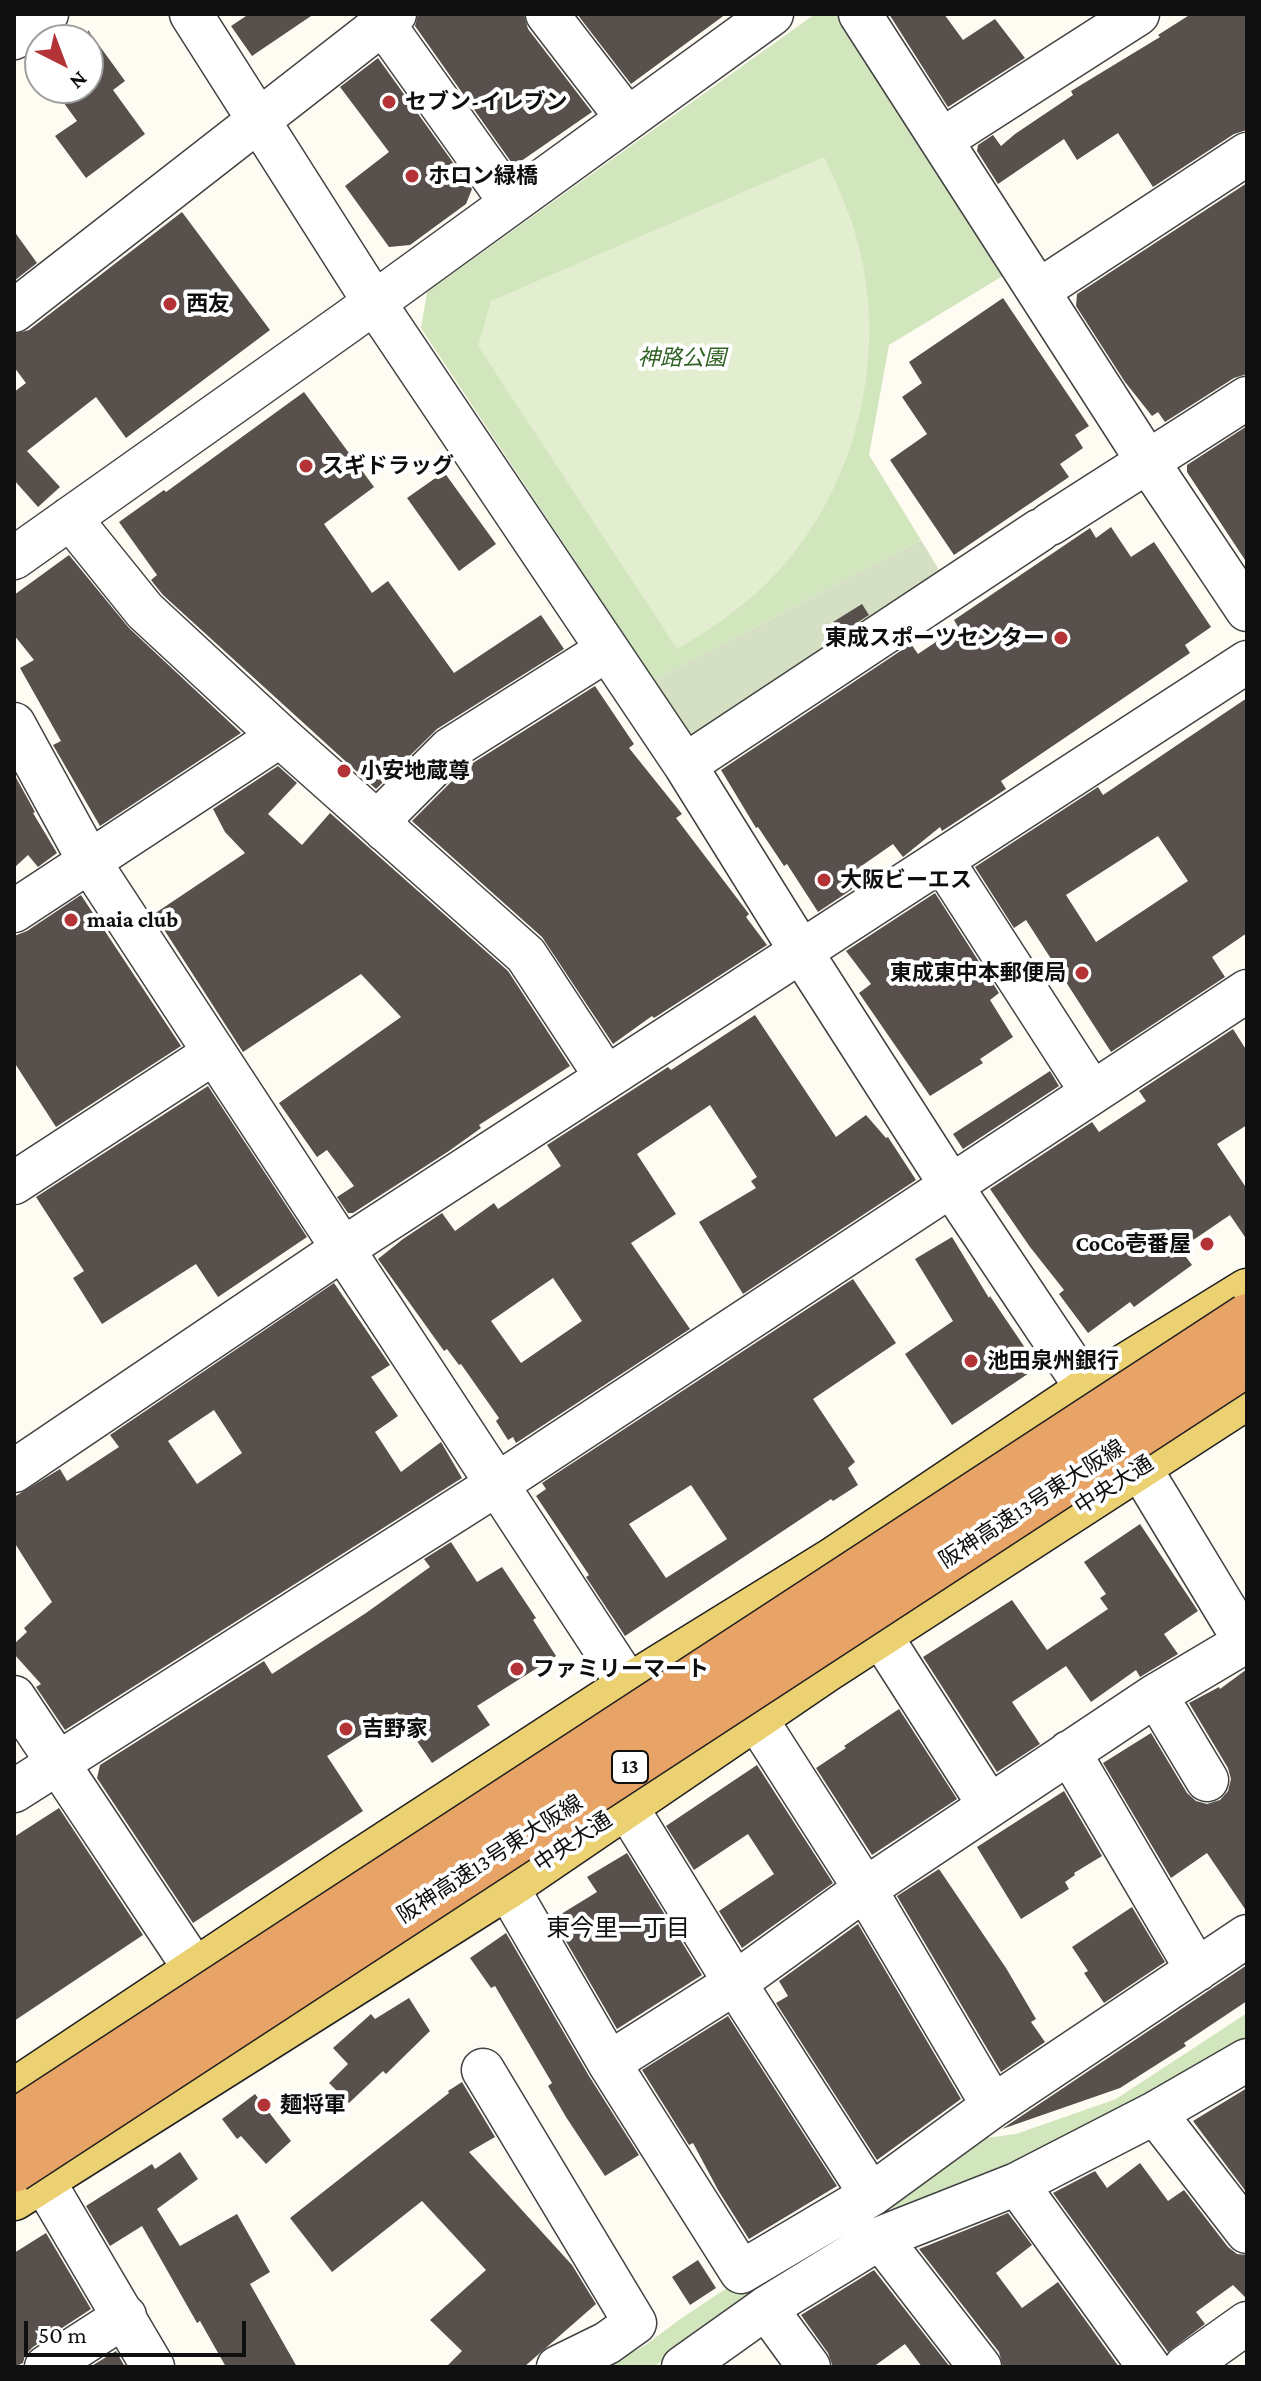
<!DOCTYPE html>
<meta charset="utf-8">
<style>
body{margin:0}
#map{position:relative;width:1261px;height:2381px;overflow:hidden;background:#fefcf2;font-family:"Crimson Pro",serif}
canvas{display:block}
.frame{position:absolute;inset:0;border:16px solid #0f0f0f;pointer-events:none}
.north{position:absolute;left:24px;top:24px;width:80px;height:80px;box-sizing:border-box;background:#fff;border:2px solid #9f9f9f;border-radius:50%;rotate:138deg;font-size:22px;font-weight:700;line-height:32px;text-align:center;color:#0f0f0f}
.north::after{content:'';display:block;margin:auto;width:28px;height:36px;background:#b33336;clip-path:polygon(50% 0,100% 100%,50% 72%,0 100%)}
.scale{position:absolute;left:24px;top:2321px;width:222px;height:36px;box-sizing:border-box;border:4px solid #0f0f0f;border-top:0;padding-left:10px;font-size:24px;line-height:28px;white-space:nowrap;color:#0f0f0f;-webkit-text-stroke:6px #fff;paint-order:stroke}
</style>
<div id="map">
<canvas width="1261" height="2381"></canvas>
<div class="frame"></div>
<div class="north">N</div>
<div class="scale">50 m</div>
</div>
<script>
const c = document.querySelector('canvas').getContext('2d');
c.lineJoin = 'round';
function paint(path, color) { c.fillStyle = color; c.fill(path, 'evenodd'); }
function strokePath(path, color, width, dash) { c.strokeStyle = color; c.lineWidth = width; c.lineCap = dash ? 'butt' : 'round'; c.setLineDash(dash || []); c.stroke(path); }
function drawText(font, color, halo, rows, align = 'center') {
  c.font = font + ' "Crimson Pro","Noto Sans JP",serif'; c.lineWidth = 8; c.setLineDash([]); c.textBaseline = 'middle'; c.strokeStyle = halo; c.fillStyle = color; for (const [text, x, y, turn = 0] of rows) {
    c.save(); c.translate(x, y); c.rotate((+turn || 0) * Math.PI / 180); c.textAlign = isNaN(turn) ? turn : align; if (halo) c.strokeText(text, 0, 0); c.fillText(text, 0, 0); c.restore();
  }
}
const green = new Path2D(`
 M815,14h30l161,260 -117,71 -20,110 52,85 -267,140 -233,-352 6,-36z
 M1247,2013v36l-130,73 -224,89 -7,-15 84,-56 46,-6 100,-35z
 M847,2214l3,25 -197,128h-48l39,-21 35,-26 79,-53z`);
const cemetery = new Path2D(`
 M921,540l21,35 -233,162 -25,-6 -30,-51z`);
const pitch = new Path2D(`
 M824,157c17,35 32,70 39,108 22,113 -15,240 -98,320 -27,25 -56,46 -88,64l-199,-303 13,-45z`);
const building = new Path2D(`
 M249,14h65l-62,42 -21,-30z
 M418,14h106l4,15 64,83 -78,54 -99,-140z
 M577,14h149l-95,70z
 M889,14h55l19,26 32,-21 30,39 -77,49z
 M1191,14h56v116l-13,4 -81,53 -35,-54 -41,27 -13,-21 -66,45 -21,-33 1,-6 15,-10 8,11 14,-12 58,-39 -2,-4 89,-54 -2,-2z
 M88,30l37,51 -12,9 32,44 -59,44 -31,-42 22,-15 -24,-33h35z
 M378,58l94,131 -6,15 -56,41 -21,2 -44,-61 44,-34 -49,-65z
 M1247,183v191l-13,4 -69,44 -7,-10 -6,4 -27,-34 -49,-76 1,-12z
 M182,212l88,118 -144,108 -30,-41 -69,54 33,36 -22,20 -24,-27v-88l12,-9 -12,-16v-33l15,-4z
 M14,231l23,32 -23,18z
 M1003,298l86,128 -14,9 8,13 -23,16 9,13 -115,78 -64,-95 37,-26 -25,-37 20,-14 -13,-21z
 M304,392l70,95 -50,37 48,69 16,-12 66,92 87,-58 23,34 -127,80 -61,60 -213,-194 -12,-15 6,-5 -38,-53 45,-32 2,2z
 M1247,426v137l-60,-91v-7z
 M444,472l52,72 -37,27 -52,-73z
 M1111,527l20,30 23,-15 57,85 -26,18 5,8 -189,128 5,8 -64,42 -2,-4 -37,30 -10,-13 -46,32 7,12 -36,24 -31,-48 -3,2 -26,-39 -2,1 -35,-58 190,-126 7,10 40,-27 -4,-7 136,-92 6,10z
 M69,555l60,73 112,105 -141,93 -47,-81 8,-4 -41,-73 14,-8 -20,-25v-40z
 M862,604l7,11 -28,18 -8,-11z
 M595,686l39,58 -5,4 53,66 -6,4 73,96 -3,3 21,28 -113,73 -2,-2 -39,28 -71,-107 -130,-116 53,-53z
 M1247,698v235l-35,24 13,20 -114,75 -85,-132 -12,8 -39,-61 123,-80 5,8zM1158,836l30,45 -92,61 -30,-47z
 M278,766l19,17 -29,31 34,31 28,-32 178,158 62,95 -91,59 2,3 -32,23 -96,62h-5l-11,-16 17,-11 -27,-36 -10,7 -38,-54 122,-86 -40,-43 -118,78 -89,-138 91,-61 -20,-21 -12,-23z
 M14,774l21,38 -2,1 24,40 -19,14 -10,-12 -14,13z
 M935,893l64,100 -9,7 23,37 -33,22 3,4 -53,33 -71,-103 12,-9 -25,-33z
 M81,895l100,151 -125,81 -42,-65v-126l13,-5z
 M755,1015l81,122 30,-22 20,23 2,-1 28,43 -173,114 -44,-72 57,-34 -5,-7 6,-4 -47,-72 -73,49 39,60 -45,29 59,86 -174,114 -3,-6 -5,3 -12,-19 3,-3 -38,-54 -2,1 -12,-16 -3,2 -66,-92 25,-20 39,-26 13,18 39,-28 4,6 63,-43 -14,-21 121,-78 3,3zM553,1278l29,43 -61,42 -30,-42z
 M1233,1029l14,22v74l-30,19 30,45v51l-17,-25 -50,34 12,16 -58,42 -4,-5 -42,31 -29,-39 5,-4 -34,-43 -40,-58 102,-67 7,10 47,-31 -7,-10z
 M1050,1071l9,15 -96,63 -10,-15z
 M208,1086l99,151 -89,60 -22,-33 -94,60 -29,-46 11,-7 -48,-74z
 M952,1237l37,61 1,-2 48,71 -86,58 -47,-71 48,-33 -38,-62z
 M853,1279l43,64 -83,56 42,63 -7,6 10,17 -25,16 -2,-2 -206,137 -39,-59 3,-2 -53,-79 10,-7 -4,-6zM691,1485l36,54 -61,39 -37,-54z
 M334,1283l56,82 -19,12 27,39 -23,16 26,40 40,-30 21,36 -397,252 -29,-43 5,-3 -27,-30v-10l13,-12 -3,-4 28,-26 -38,-60v-45l46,-28 7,12 52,-34 -9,-12zM214,1410l28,43 -45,31 -29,-43z
 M1140,1524l58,87 -34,23 14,20 -38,23 -4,-7 -45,32 -25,-36 -54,36 28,42 -43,28 -74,-115 89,-57 35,50 61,-41 -8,-11 6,-4 -22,-32z
 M451,1542l26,40 25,-15 34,51 -3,2 23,36 -79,50 13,19 -58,38 -35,-51 -70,44 36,55 -170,112 -96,-145 3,-13 164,-104 8,13 94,-61 64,-46 -6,-8z
 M1247,1669v243l-40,-59 -36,25 -68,-115 48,-30 36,60 9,8 11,3 13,-4 8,-9 3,-12 -3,-11 -39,-65 30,-16 1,2z
 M899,1709l58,90 -85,56 -56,-87 30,-20 -2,-2z
 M757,1765l76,118 -91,65 -23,-37 55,-37 -26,-40 -54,36 -28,-44z
 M1064,1791l38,65 -28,17 1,2 -10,7 4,7 -48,30 -44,-72z
 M59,1808l84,127 -129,86v-184z
 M627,1853l75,122 -85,54 -64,-110 44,-27 -10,-15z
 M939,1869l67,99 30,51 -5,3 14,20 -44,30 -104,-176z
 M1132,1907l33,55 -61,41 -20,-30 4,-2 -16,-24z
 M858,1924l103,175 -84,61 -101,-157 12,-7 -9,-15z
 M506,1933l83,143 50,79 -34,21 -39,-59 -18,-31 4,-3 -57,-97 -4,2 -21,-30z
 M1247,1965v36l-63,42 2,3 -66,42 -118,41z
 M409,1998l21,33 -44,43 -3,-3 -34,32 -20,-20 19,-19 -15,-16 38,-34 4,5z
 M728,2016l109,170 -88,53 -31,-49 -25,-47 -4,2 -47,-75z
 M462,2082l33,55 -26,15 103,113 24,39 -72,63h-78l16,-16 -32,-31 56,-50 -64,-69 -90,71 -42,-54 159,-125 -1,-2z
 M1247,2088v105l-54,-72z
 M255,2094l36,47 -25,23 -25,-28 -4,3 -15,-20z
 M180,2152l18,27 -41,30 23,37 57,-32 33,58 -20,12 47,83h-71l-26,-46 -3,2 -55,-97 -32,20 -24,-40 66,-42 3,5z
 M1140,2163l28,38 16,-11 44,57 9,7 10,1v44l-14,-14 -37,27 9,12 -37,28 -115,-159 42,-22 12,17z
 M1008,2213l24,32 -36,28 26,35 36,-26 61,85h-116l-4,-15 -80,-103z
 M46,2233l45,76 -58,38 -8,8 -2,8 -9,4v-114z
 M698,2260l18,28 -26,17 -18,-28z
 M874,2270l76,97h-28l-17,-23 -32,23h-40l-5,-14 -27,-38z
 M116,2351l9,16h-35z`);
const minor = new Path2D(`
 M191,14l183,288 311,463 117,188 150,234 188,281 107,177
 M547,14l80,104
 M860,14l288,448 99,148
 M383,23l128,180
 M14,38l33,-24
 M943,139l195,-125
 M1038,291l209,-137
 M14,311l381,-297
 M70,518l75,93 135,125 246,219 80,122
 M1050,524l197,-126
 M14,558l332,-235 426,-309
 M14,724l75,137 540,825
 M685,765l355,-235
 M385,830l4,-20 61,-61 157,-99
 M942,860l149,231
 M14,911l266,-175
 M14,1183l200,-130
 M14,1471l330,-223 903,-586
 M861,1605l128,200
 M1156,1695l51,85
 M14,1697l200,301
 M755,1717l110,172 128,217
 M1069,1752l128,218
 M14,1791l485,-308 748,-492
 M626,1806l109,177 136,212
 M507,1887l102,176 132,209 130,-77 122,-89 254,-170
 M609,2063l126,-80 130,-94 291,-194 91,-54
 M483,2070l152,253 -28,20 -49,24
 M1155,2113l92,119
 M43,2180l110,187
 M1017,2184l132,183
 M880,2238l100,129
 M766,2308l43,59
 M46,2367l79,-51
 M683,2367l83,-59 114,-70 137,-54 138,-71 92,-53
 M1185,2367l62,-44`);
const major = new Path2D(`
 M14,2091l338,-225 277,-180 204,-126 255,-171 159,-98
 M14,2198l493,-311 317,-216 423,-274`);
const highwayBridge = new Path2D(`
 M14,2122l1233,-806
 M14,2170l1233,-806`);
const markers = [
 [389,102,8,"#b33336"],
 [412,176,8,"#b33336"],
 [170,304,8,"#b33336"],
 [306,466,8,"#b33336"],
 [1061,638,8,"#b33336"],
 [344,771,8,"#b33336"],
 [824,880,8,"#b33336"],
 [71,920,8,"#b33336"],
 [1082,973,8,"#b33336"],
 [1207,1244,8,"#b33336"],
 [971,1361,8,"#b33336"],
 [517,1669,8,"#b33336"],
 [346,1729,8,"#b33336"],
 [264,2105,8,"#b33336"]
];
const shields = [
 [630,1767,36]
];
const shieldNames = [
 ["13",630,1767]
];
const poiNames = [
 ["セブン-イレブン",405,102],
 ["ホロン緑橋",428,176],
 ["西友",186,304],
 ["スギドラッグ",322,466],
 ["東成スポーツセンター",1045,638,"right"],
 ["小安地蔵尊",360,771],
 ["大阪ビーエス",840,880],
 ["maia club",87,920],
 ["東成東中本郵便局",1066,973,"right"],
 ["CoCo壱番屋",1191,1244,"right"],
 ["池田泉州銀行",987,1361],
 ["ファミリーマート",533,1669],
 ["吉野家",362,1729],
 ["麺将軍",280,2105]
];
const parkNames = [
 ["神路公園",682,358]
];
const streetNames = [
 ["中央大通",1114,1485,-33],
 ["阪神高速13号東大阪線",1032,1504,-33],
 ["中央大通",573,1842,-34],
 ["阪神高速13号東大阪線",490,1859,-33]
];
const neighbourhoodNames = [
 ["東今里一丁目",618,1929]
];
paint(green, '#d2e6be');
paint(cemetery, '#d5dfc4');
paint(pitch, '#e2eecf');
paint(building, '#57504c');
strokePath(minor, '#424242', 45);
strokePath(major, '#202020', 47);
strokePath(minor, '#fff', 42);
strokePath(major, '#ecd173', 44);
strokePath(highwayBridge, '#202020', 47, []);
strokePath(highwayBridge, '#e7a466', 44);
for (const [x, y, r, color] of markers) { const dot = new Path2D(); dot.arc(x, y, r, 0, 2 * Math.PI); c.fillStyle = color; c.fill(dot); strokePath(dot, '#fff', 3); }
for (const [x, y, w] of shields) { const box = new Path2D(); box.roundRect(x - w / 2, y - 16, w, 32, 6); c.fillStyle = '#fff'; c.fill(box); strokePath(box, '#0f0f0f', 2); }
drawText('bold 20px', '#0f0f0f', null, shieldNames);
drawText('bold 22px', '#0f0f0f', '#fff', poiNames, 'left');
drawText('italic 22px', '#306124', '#fff', parkNames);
drawText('22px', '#0f0f0f', '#fff', streetNames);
drawText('24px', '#0f0f0f', '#fff', neighbourhoodNames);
</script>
